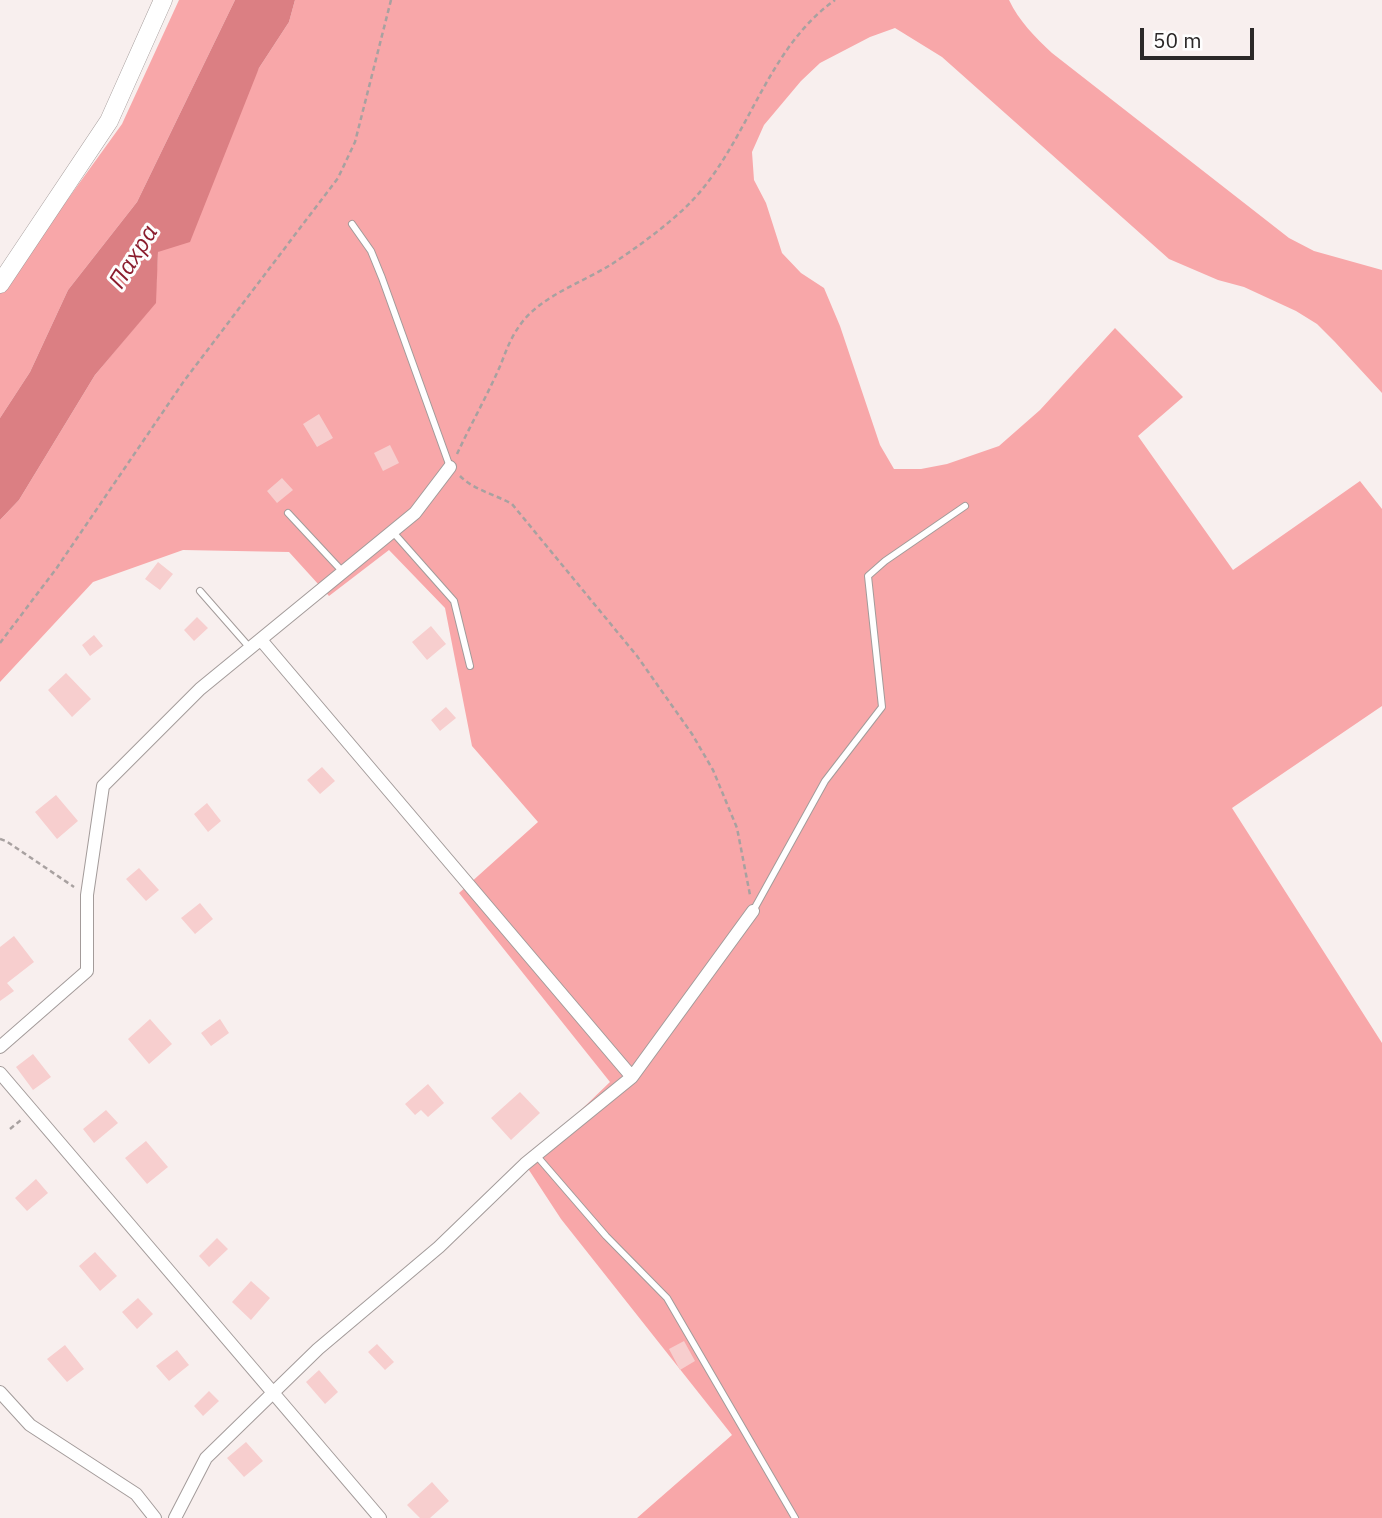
<!DOCTYPE html>
<meta charset="utf-8">
<style>
body{margin:0}
#map{position:relative;width:1382px;height:1518px;overflow:hidden;background:#f8efee;font-family:"IBM Plex Sans",sans-serif}
canvas{display:block}
.scale{position:absolute;left:1140px;top:28px;width:114px;height:32px;box-sizing:border-box;border:4px solid #2b2828;border-top:0;padding-left:9px;font-size:21px;line-height:24px;white-space:nowrap;color:#2b2828;-webkit-text-stroke:5px #fefefe;paint-order:stroke}
</style>
<div id="map">
<canvas width="1382" height="1518"></canvas>
<div class="scale">50 m</div>
</div>
<script>
const c = document.querySelector('canvas').getContext('2d');
c.lineJoin = 'round';
function paint(path, color) { c.fillStyle = color; c.fill(path, 'evenodd'); }
function strokePath(path, color, width, dash) { c.strokeStyle = color; c.lineWidth = width; c.lineCap = dash ? 'butt' : 'round'; c.setLineDash(dash || []); c.stroke(path); }
function drawText(font, color, halo, rows, align = 'center') {
  c.font = font + ' "IBM Plex Sans",sans-serif'; c.lineWidth = 6; c.setLineDash([]); c.textBaseline = 'middle'; c.strokeStyle = halo; c.fillStyle = color; for (const [text, x, y, turn = 0] of rows) {
    c.save(); c.translate(x, y); c.rotate((+turn || 0) * Math.PI / 180); c.textAlign = isNaN(turn) ? turn : align; if (halo) c.strokeText(text, 0, 0); c.fillText(text, 0, 0); c.restore();
  }
}
const green = new Path2D(`
 M179,0h56l-98,202 -69,88 -38,82 -30,46v-125l122,-169z
 M295,0h714c10,21 26,37 43,53l237,185 25,13 68,19v123l-47,-51 -18,-18 -21,-13 -52,-24 -26,-7 -49,-21 -227,-202 -47,-29 -25,9 -50,26 -19,18 -37,44 -12,27 2,28 12,23 16,50 19,20 23,15 16,38 40,119 14,24h27l26,-5 52,-18 41,-36 75,-82 68,69 -45,39 95,134 127,-89 22,28v197l-150,102 150,235v475h-745l95,-83 -171,-216 -36,-55 85,-82 -151,-189 79,-71 -66,-76 -27,-138 -56,-58 -60,46 -40,-44 -106,-2 -90,32 -93,100v-162l19,-20 76,-125 60,-72 3,-51 101,-184 30,-46z`);
const water = new Path2D(`
 M235,0h60l-6,22 -30,46 -69,174 -32,10 -2,51 -61,72 -76,125 -19,20v-102l30,-46 38,-82 69,-88z`);
const building = new Path2D(`
 M319,414l14,24 -16,9 -14,-23z
 M390,445l9,18 -16,8 -9,-18z
 M282,478l11,12 -16,13 -10,-12z
 M158,562l15,12 -13,16 -15,-11z
 M197,617l11,11 -14,13 -10,-11z
 M431,626l15,18 -19,16 -15,-18z
 M94,635l9,11 -13,10 -8,-11z
 M66,673l25,26 -19,18 -24,-27z
 M446,707l10,11 -16,13 -9,-11z
 M322,767l13,14 -15,13 -13,-14z
 M56,795l22,26 -21,18 -22,-27z
 M207,803l14,18 -13,11 -14,-18z
 M139,868l20,22 -13,11 -20,-22z
 M200,903l13,16 -18,15 -14,-16z
 M14,936l20,26 -27,21 7,8 -14,10v-54z
 M150,1019l22,25 -23,20 -21,-25z
 M220,1019l9,14 -18,13 -10,-13z
 M33,1054l18,23 -18,13 -17,-23z
 M428,1084l16,19 -16,14 -7,-7 -6,5 -10,-11z
 M520,1092l20,21 -29,27 -20,-22z
 M106,1110l12,13 -24,20 -11,-14z
 M146,1141l22,26 -21,17 -22,-26z
 M36,1179l12,14 -21,18 -12,-13z
 M217,1238l11,11 -19,18 -10,-11z
 M95,1252l22,24 -17,15 -21,-25z
 M251,1281l19,17 -19,22 -19,-18z
 M138,1298l15,16 -16,15 -15,-17z
 M684,1341l11,20 -15,9 -11,-21z
 M377,1344l17,18 -9,8 -17,-18z
 M65,1345l19,24 -17,13 -20,-23z
 M177,1350l12,15 -20,16 -13,-15z
 M319,1370l19,22 -13,12 -19,-22z
 M209,1391l10,10 -16,15 -9,-10z
 M246,1442l17,19 -19,16 -17,-19z
 M432,1482l17,19 -19,17h-10l-13,-13z`);
const path = new Path2D(`
 M457,454c14,-30 31,-60 44,-90 6,-16 11,-29 22,-43 21,-26 60,-39 89,-57 27,-18 56,-39 79,-62 58,-61 74,-152 144,-202
 M460,476c14,14 34,18 52,28l125,152 55,78 21,36 24,58 13,67
 M0,643l56,-74 128,-188 154,-203 17,-36 36,-142
 M0,839l6,2 68,46
 M10,1129l11,-9`);
const lane = new Path2D(`
 M352,224l19,27 11,27 68,189
 M288,513l54,58
 M392,531l62,70 16,65
 M200,591l50,57
 M753,911l72,-130 57,-74 -14,-131 17,-15 80,-55
 M536,1155l70,81 61,62 128,220`);
const street = new Path2D(`
 M261,640l371,437
 M0,1047l87,-76v-76l16,-109 97,-97 215,-176 35,-46
 M0,1073l380,445
 M0,1392l30,33 106,69 19,24
 M175,1518l31,-60 112,-109 121,-102 86,-83 107,-87 121,-166`);
const secondary = new Path2D(`
 M0,284l109,-163 54,-121`);
const waterNames = [
 ["Пахра",134,257,-58]
];
paint(green, '#f8a7a9');
paint(water, '#db7f83');
paint(building, '#f7cece');
strokePath(lane, '#a39b9a', 8);
strokePath(street, '#a39b9a', 14);
strokePath(secondary, '#a39b9a', 19);
strokePath(path, '#a8a1a0', 2.5, [5, 3.5]);
strokePath(lane, '#fff', 6);
strokePath(street, '#fff', 12);
strokePath(secondary, '#fff', 18);
drawText('italic 24px', '#8b1d2e', '#fefefe', waterNames);
</script>
